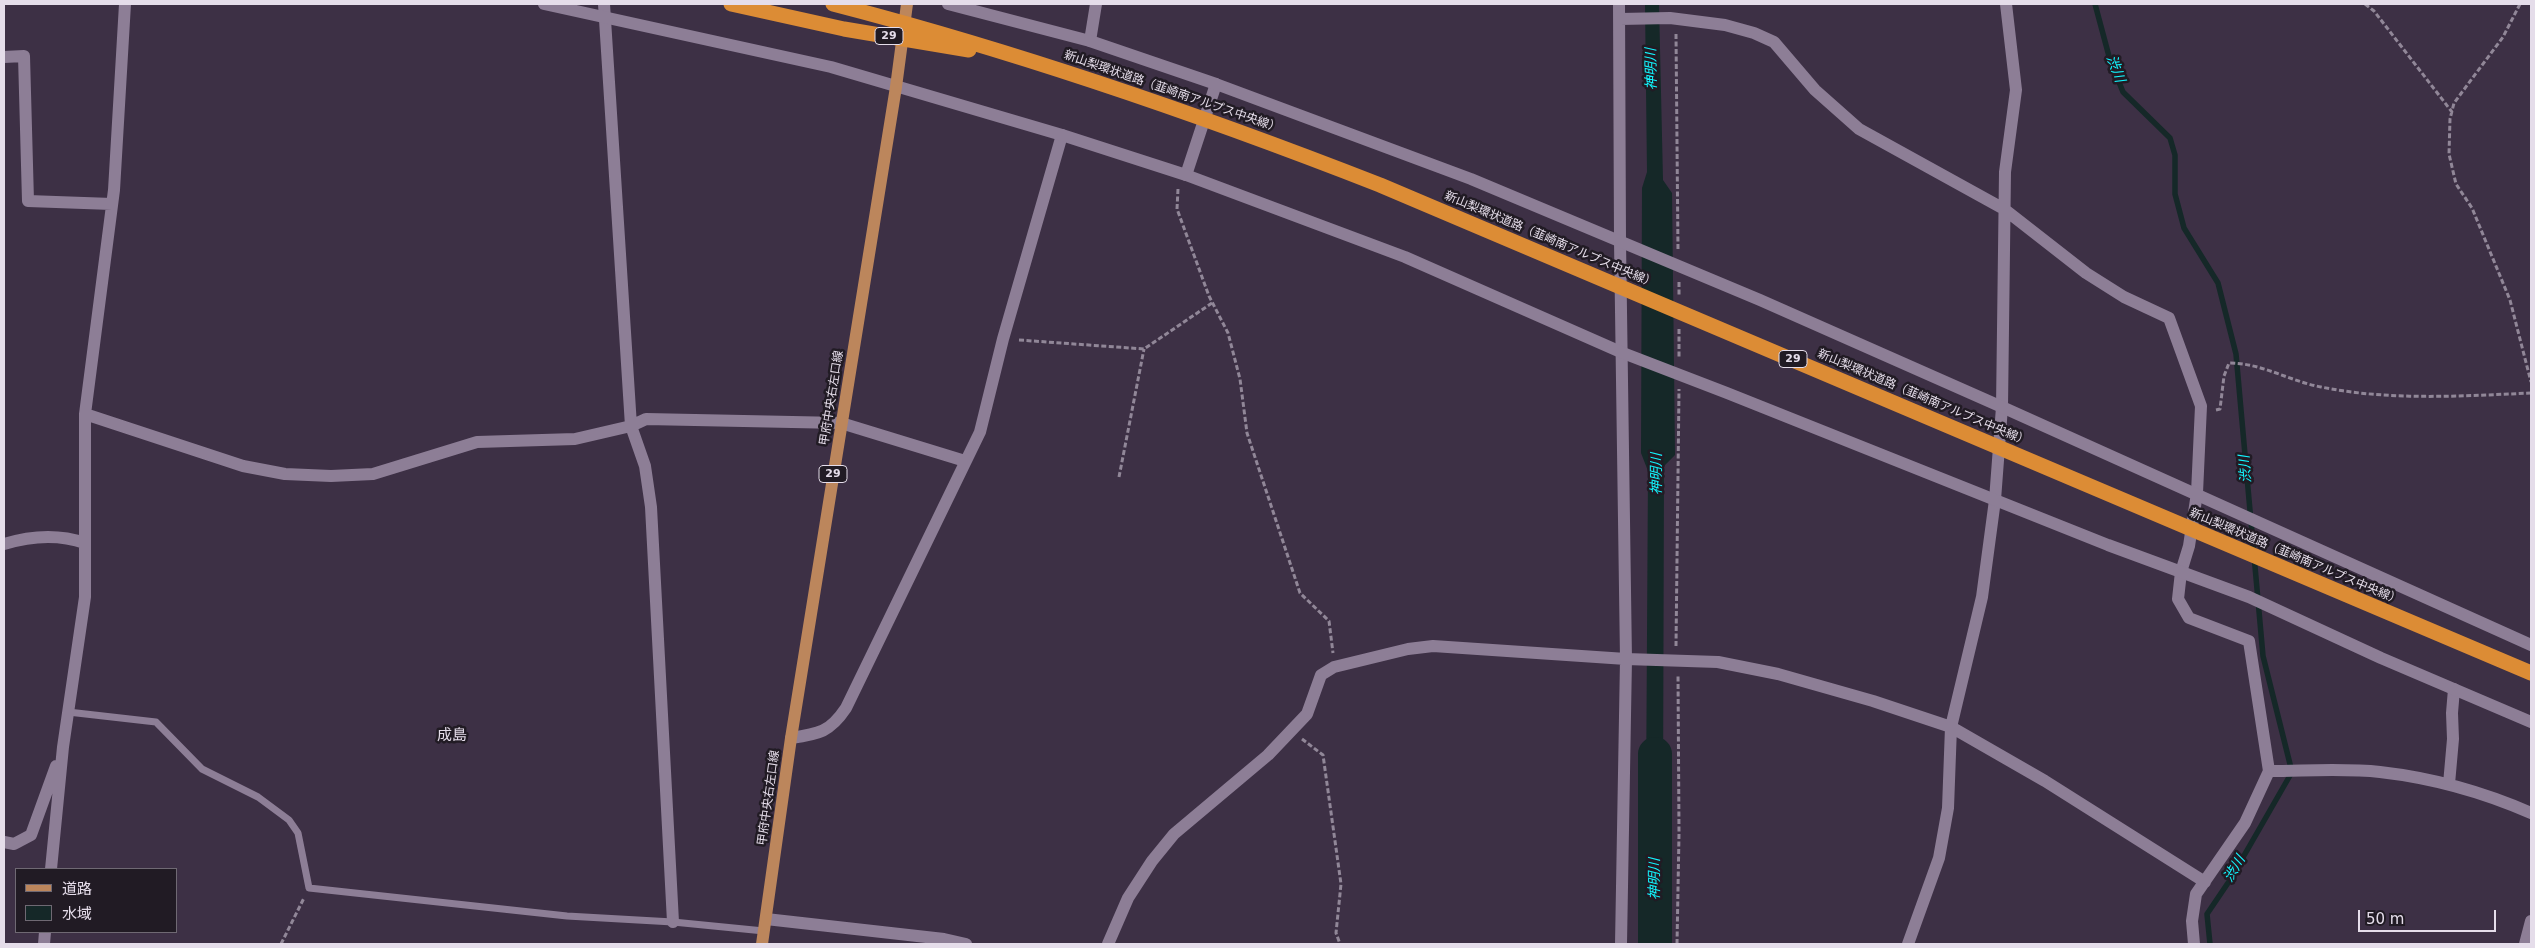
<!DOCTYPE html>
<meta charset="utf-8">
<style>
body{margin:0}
#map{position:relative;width:2535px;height:948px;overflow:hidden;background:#3d3045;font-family:"DejaVu Sans","Noto Sans JP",sans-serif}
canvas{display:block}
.frame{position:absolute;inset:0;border:5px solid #e5ddea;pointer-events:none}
.legend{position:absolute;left:15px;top:868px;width:162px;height:65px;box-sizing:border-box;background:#211b24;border:1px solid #6f6973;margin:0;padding:6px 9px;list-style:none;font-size:15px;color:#e5ddea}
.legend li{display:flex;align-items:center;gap:10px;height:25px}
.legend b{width:25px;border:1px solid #6f6973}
.scale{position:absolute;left:2358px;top:910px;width:138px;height:22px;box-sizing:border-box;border:2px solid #e5ddea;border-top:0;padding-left:6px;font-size:15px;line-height:18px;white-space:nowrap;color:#e5ddea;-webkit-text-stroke:4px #211b24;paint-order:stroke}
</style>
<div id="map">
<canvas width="2535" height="948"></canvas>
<div class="frame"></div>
<ul class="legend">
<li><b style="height:6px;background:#bc865c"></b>道路</li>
<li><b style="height:14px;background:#152828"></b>水域</li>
</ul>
<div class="scale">50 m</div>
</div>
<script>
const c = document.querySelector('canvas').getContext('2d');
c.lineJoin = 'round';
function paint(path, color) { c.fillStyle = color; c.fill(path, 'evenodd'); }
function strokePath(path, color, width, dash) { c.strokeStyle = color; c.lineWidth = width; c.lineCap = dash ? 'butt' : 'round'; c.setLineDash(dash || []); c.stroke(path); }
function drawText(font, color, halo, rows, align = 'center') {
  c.font = font + ' "DejaVu Sans","Noto Sans JP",sans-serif'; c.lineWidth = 5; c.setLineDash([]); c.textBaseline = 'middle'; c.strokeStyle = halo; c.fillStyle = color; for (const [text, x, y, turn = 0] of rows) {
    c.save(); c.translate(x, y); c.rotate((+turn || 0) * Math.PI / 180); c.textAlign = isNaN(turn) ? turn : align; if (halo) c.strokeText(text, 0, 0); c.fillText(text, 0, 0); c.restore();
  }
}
const water = new Path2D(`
 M1645,4h14l4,176 9,13 3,262 -11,11 -1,335 -17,-1 2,-329 -7,-18 1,-265 5,-16z`);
const stream = new Path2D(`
 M2095,4l15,56 13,32 47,46 5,17v39l9,34 34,55 18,71 27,302 29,116 -62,108 -23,34 3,30`);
const river = new Path2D(`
 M1655,944v-190`);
const path = new Path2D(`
 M2365,4l9,7 78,101
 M2520,4l-17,33 -49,66 -4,16 -1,35 7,30 16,24 38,92 21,82
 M1676,34l2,217
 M1178,189l-1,20 32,87 19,37 12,46 7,54 53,160 29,28 4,32
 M1679,282v14
 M1679,329v29
 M1019,340l125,9 68,-46
 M2216,410l4,-1 4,-33 5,-13c33,0 60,18 92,24 69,14 141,9 210,6
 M1119,477l25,-128
 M1676,646l3,-257
 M1302,739l21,16 18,129 -5,49 4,11
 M281,944l23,-46
 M1677,944l2,-110 -1,-160`);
const service = new Path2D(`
 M68,712l88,10 46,47 56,28 31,23 9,13 11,55 258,28 106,6 91,9`);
const minor = new Path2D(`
 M604,4l27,422 14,40 6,41 22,415
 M1619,4l1,237 6,418 -5,285
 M1620,19l50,-1 55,7 29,8 20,9 41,48 44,39 145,80 82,64 38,24 45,21 32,88 -4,87 -8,53 -8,26 -3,27 11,19 60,23 20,130 -24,52 -49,71 -4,27 2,23
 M1090,41l6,-37
 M4,57l20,-1 4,145 84,3
 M1186,175l30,-91
 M85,414l158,52 42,8 46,2 42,-2 104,-32 98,-3 56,-13 15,-7 195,4 124,38
 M4,544c26,-8 55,-10 81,-1
 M791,738c28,-4 39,-6 55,-30l134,-276 23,-93 59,-204
 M2269,771c36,0 75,-3 111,1 53,6 103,20 151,41
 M2449,784l4,-45 -1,-26 2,-24
 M4,842l10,2 17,-9 25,-69
 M51,869l12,-122 22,-150v-183l29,-224 11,-186
 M766,919l178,20 22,5
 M44,944l1,-12
 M1108,944l20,-46 24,-37 22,-27 94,-79 39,-41 14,-39 13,-8 74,-18 25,-3 193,13 92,3 60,12 95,27 78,26 94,54 160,101
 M1908,944l31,-86 9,-50 3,-81 31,-130 13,-97 7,-93 3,-235 11,-82 -10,-86
 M2525,944l6,-23`);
const tertiary = new Path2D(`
 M544,4l287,63 231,68 124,40 219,82 218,96 104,40 381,152 141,52 132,61 150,64
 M948,4l142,37 126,43 255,95 289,121 242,107 529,238`);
const primary = new Path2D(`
 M762,944l29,-206 105,-651 11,-83`);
const motorway = new Path2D(`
 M731,4l113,25 125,21
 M833,4c186,48 368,111 547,181l1151,488`);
const shields = [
 [889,36,28],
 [1793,359,28],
 [833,474,28]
];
const shieldNames = [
 ["29",889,36],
 ["29",1793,359],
 ["29",833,474]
];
const streetNames = [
 ["新山梨環状道路（韮崎南アルプス中央線）",1172,92,19],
 ["新山梨環状道路（韮崎南アルプス中央線）",1550,240,23],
 ["甲府中央右左口線",832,398,-81],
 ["新山梨環状道路（韮崎南アルプス中央線）",1923,398,23],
 ["新山梨環状道路（韮崎南アルプス中央線）",2295,557,23],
 ["甲府中央右左口線",769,798,-82]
];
const waterNames = [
 ["神明川",1652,69,-91],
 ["渋川",2115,69,69],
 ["渋川",2246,469,-95],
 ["神明川",1657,474,-90],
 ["渋川",2235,869,-59],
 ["神明川",1655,879,-90]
];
const quarterNames = [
 ["成島",452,736]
];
paint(water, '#152828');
strokePath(stream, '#152828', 5.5);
strokePath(river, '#152828', 34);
strokePath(path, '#918798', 3, [5, 2.5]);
strokePath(service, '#8d7e96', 7);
strokePath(minor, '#8d7e96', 12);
strokePath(tertiary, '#8d7e96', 12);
strokePath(primary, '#bc865c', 12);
strokePath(motorway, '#dc8c35', 15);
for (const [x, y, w] of shields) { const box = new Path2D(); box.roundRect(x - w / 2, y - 8.5, w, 17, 4); c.fillStyle = '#211b24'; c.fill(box); strokePath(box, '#e5ddea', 1); }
drawText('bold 11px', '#e5ddea', null, shieldNames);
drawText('12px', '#e5ddea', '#211b24', streetNames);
drawText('italic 14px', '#12f7ff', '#211b24', waterNames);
drawText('15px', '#e5ddea', '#211b24', quarterNames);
</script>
